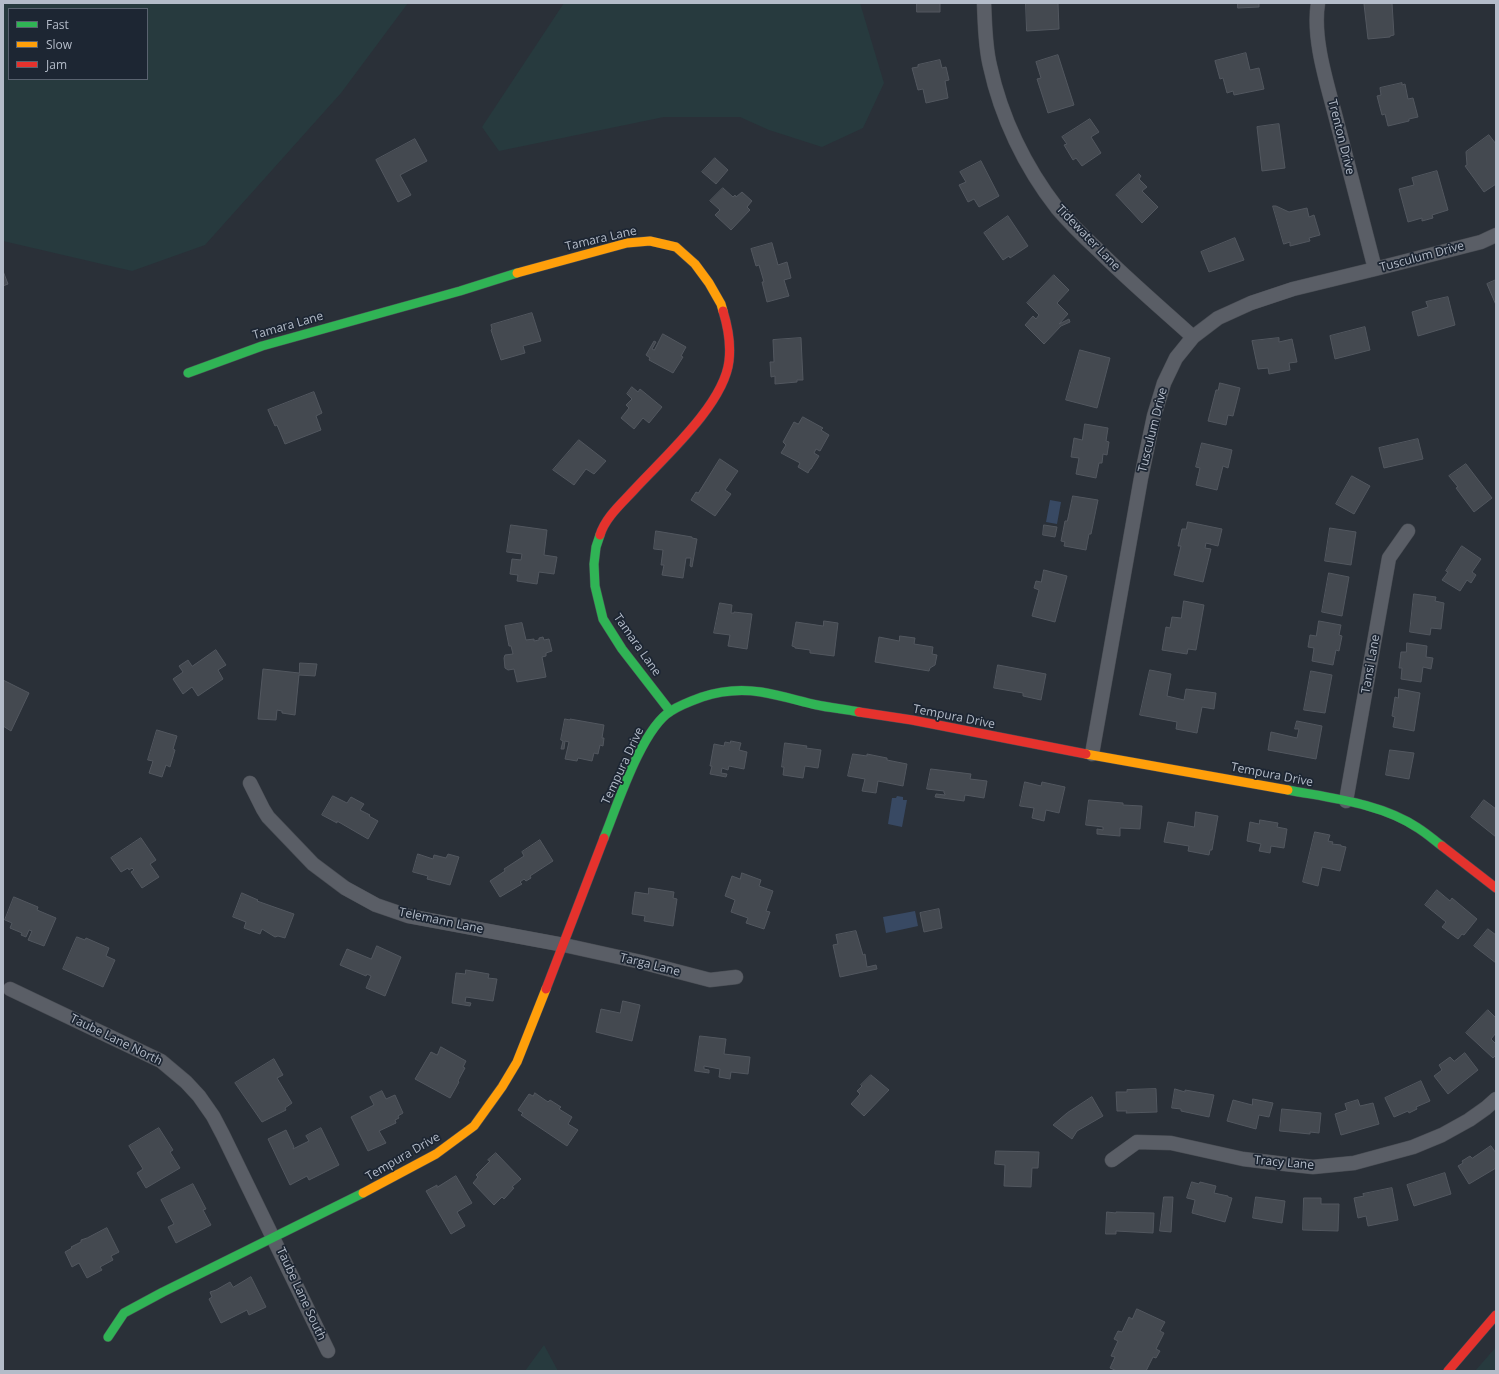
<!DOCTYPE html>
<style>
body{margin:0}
#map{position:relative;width:1499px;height:1374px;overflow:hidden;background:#2a3038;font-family:"Open Sans",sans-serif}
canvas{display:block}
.frame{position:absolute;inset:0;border:4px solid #b4bcc9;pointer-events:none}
.legend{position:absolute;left:8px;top:8px;width:140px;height:72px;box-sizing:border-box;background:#1d2633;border:1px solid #59626f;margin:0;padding:5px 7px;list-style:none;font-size:12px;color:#b4bcc9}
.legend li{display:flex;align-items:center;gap:8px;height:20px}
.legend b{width:20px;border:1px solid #59626f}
</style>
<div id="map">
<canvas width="1499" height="1374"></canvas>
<div class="frame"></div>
<ul class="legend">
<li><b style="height:5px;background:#30b455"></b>Fast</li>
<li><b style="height:5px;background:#ff9f0a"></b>Slow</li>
<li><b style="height:5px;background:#e5322d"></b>Jam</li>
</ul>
</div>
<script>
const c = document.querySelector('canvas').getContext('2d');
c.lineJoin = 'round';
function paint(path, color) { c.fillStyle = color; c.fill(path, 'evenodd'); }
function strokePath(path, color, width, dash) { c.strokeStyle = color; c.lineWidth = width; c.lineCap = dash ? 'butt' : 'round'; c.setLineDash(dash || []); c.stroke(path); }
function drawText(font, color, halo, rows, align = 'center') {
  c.font = font + ' "Open Sans",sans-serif'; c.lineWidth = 3.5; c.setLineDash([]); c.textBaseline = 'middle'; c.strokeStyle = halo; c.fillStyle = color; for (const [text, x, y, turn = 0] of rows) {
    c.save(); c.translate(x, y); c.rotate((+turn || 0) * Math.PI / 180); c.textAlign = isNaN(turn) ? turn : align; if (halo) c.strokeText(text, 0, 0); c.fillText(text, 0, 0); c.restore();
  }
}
const green = new Path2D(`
 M3,3h405l-67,90 -136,152 -73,26 -129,-30zM9,9h138v70h-138z
 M564,3h296l24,80 -21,45 -41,19 -53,-17 -29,-13h-76l-165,34 -17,-24z
 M544,1345l14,26h-33z
 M1496,1347v24h-21z`);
const water = new Path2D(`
 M1050,500l11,2 -4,22 -11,-2z
 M897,796l6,1v3h4l-5,27 -14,-3 4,-26h4z
 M915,911l3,15 -32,7 -3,-16z`);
const building = new Path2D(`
 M917,3h23v9h-23z
 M1026,3h32l1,26 -32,2z
 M1238,3h21v4l-21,1z
 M1374,3h18l2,32 -4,1v1l-22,2 -4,-35z
 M1246,53l4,17 9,-2 5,21 -30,6 -1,-4 -6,2 -4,-15 -3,1 -5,-18z
 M1058,55l16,50 -26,8 -11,-34 4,-1 -5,-16z
 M940,60l2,8 4,-1 3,13 -4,1 3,17 -22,5 -3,-14 -5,1 -6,-22 6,-1v-2z
 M1402,83v2l3,-1 3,15 5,-1 5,19 -9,2v2l-21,5 -3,-12 -3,1 -5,-19 4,-1 -1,-7z
 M1090,119l9,13 -8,5 10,16 -19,13 -6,-8 -3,2 -9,-15 3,-1 -5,-7z
 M1279,124l6,44 -23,3 -5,-44z
 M1489,135l7,9v40l-12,8 -19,-26 2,-1 -1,-13z
 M415,139l12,22 -27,14 11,20 -13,7 -22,-42z
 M715,158l13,12 -12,14 -14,-12z
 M981,161l18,35 -20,11 -5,-8 -6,3 -9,-17 7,-3 -6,-10z
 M1437,171l11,39 -16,5 1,3 -11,3v-3l-14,4 -9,-33 15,-4 -2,-7z
 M1139,174l2,2 -2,3 8,8 -5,4 16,16 -16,16 -26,-28z
 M723,188l10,9 2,-2 1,2 6,-5 10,9 -5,6 3,3 -19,20 -16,-15 5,-5 -10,-9z
 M1273,206h3l13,6 18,-4 2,9 5,-2 6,20 -11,3 1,3 -20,5v-4l-6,2z
 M1008,216l20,30 -18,12 -1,-2 -6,4 -19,-27z
 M1235,238l9,22 -35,12 -8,-20z
 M772,243l6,22 9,-3 4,16 -7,2 5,16 -22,6 -5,-20h2l-5,-17 -3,1 -5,-17z
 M3,271l5,13 -5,2z
 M1054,275l15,15 -12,13 11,11 -9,10 10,-5 1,3 -9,4 -17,18 -19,-19 8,-9 3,3 3,-4 -12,-12z
 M1496,280v25l-9,-21z
 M1448,297l7,28 -37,11 -6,-24 16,-5 -2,-5z
 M532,313l9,28 -18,5 2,7 -24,7 -10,-30 1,-1 -1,-4z
 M1365,327l5,23 -35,9 -5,-23z
 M663,334l23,13 -5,9 2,1 -10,16 -24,-13 1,-2 -4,-3 8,-14 2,1 -4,7 2,1z
 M801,338l2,42h-6v2l-22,2v-8l-4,1 -1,-15h4l-1,-22z
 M1279,338v4l13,-3 5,23 -8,1 1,7 -21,4 -1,-6 -10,1 -6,-28z
 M1080,350l30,8 -13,50 -31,-8z
 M1220,383l20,5 -7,28 -5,-1 -2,10 -18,-4 8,-31h2z
 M632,387l6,5 2,-3 22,18 -13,16 -6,-5 -9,11 -13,-11 8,-10 -3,-3 6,-6 -5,-5z
 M314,392l8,21 -6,3 5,14 -36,14 -8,-19 -2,1 -7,-16z
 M803,417l20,11 -2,2 8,5 -9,16 -4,-2 -2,4 5,3 -8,13h-1l-2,4 -10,-6 2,-4 -19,-10 5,-8 -3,-3 11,-20 4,2z
 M1085,424l23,4 -2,13 3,1 -2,13 -4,-1 -1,9h-3l-3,15 -20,-4 3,-16 -8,-1 3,-19 8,2z
 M1418,439l5,20 -39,9 -5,-20z
 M579,440l27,21 -12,13 -8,-5 -12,16 -21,-15z
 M1202,443l30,7 -4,18 -5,-2 -6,24 -21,-5 4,-17 -4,-1z
 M720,459l18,12 -13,19 6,4 -16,22 -24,-16 5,-8 2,1z
 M1466,464l26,34 -18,14 -18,-24 2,-1 -9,-11z
 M1352,476l18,10 -16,28 -18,-10z
 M1073,496l25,4 -7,34h-2l-3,16 -22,-4 1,-4 -4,-1 4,-20h2z
 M1188,522l34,7 -4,17 -12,-3 -1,5 6,1 -8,33 -29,-7 7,-29h-3l4,-17h4z
 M511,525l36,5 -3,25 13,2 -3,17 -15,-2 -2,12 -20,-3 1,-6 -8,-1 2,-15 9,1 1,-6 -15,-2z
 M1044,525l13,2 -2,10 -12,-2z
 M1330,528l26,4 -5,33 -26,-4z
 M656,531l36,6v1l5,1 -5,28 -2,-1 1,-8h-5l-3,20 -21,-3 2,-10h-3l2,-15 -9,-1z
 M1462,546l19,13 -9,13 4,3 -5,8 -4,-3 -7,11 -18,-11 6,-8 -2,-1z
 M1044,570l23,6 -12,46 -23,-6 7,-26 -5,-2 2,-7 5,1z
 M1329,573l20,4 -7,39 -20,-4z
 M1414,594l22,3 -1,4 9,2 -3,26 -10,-1 -1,7 -20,-3z
 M1184,601l20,4 -8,45 -8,-1 -1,5 -25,-4 4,-23 4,1 2,-11 9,1z
 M720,603l12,2 -1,8h3v-1l18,2 -5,35 -19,-3 2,-11 -16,-2z
 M824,621l14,2 -4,33 -24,-3v-3l-15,-2v-1l-3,-1 4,-24 27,4z
 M1319,621l22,4 -2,10 3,1 -3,15 -3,-1 -3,15 -21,-4 2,-13 -6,-1 2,-12 6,1z
 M522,623l4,17 8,-1v2l5,-1v-2l4,-1 1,3 5,-1 3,12 -6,2v3l-4,1 4,20 -29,5 -3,-13 -6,1 -3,-2 -1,-10 1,-3 8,-1 -2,-8h-2l-4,-20z
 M900,636l15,2 -1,6 19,3 -1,7 5,1 -2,10 -5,3 -1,3 -54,-9 4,-25 20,4z
 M1407,643l20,3 -1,11 7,1 -2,11 -8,-2 -2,15 -20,-3 1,-11h-3l2,-16h5z
 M216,650l10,15 -8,5 5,9 -25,17 -6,-9 -9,7 -10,-15 10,-7 -4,-6 9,-6 4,6z
 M300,663l17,1 -2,12 -16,-1 -4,40 -13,-2v-2l-5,-1 -1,10 -18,-1 5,-50 36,4z
 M998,665l48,9 -5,26 -18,-4v-3l-29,-5z
 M1150,670l21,4 -4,22 17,4 2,-11 30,4 -2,16 -12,-2 -5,26 -21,-4 1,-7 -37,-7z
 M1311,671l21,4 -7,38 -21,-3z
 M3,680l26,13 -18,38 -8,-5z
 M1399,689l21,4 -6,38 -21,-4 2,-10 -3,-1 3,-19 3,1z
 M565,719l5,1v-1l34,6 -2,13h2l-1,8 -3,-1 -2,9 -4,-1 -2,8 -14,-3 -1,3 -12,-2 4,-17 -4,-1 -1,8h-3l2,-8 -2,-1z
 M1297,721l25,5 -6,33 -48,-9 3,-18 26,6 2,-9h-4z
 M157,730l20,6 -4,13 2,1 -5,17 -4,-2 -4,12 -13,-4 4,-12 -5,-1z
 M731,741l10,2 -2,7 8,2 -3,17 -15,-3 -1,4 -6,-2 -1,5 6,1 -1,3 -16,-3 2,-8h-2l4,-22 10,2 1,-4 5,1z
 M785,743l22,3 -1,2 15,2 -3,18 -13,-2 -2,12 -20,-3 1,-8h-2z
 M1390,750l24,3 -5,26 -23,-4z
 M853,754l14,2v-2l20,4v2l20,4 -4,22 -25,-5 -2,12 -14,-2 3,-12 -17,-3z
 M931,769l40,5 -1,5 17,2 -3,17 -19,-3 -1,6 -29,-4 1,-3 9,1v-1l-1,-1v-2l-17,-2z
 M1025,782l16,4 1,-4 23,5 -6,26 -13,-3 -2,11 -12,-3 2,-10 -14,-2z
 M333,796l14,7 4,-6 13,7 -4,6 10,5 -1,1 9,5 -10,18 -31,-18v2l-15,-8z
 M1089,800l34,3v2l19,1 -2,23 -20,-1v8l-23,-2v-5l6,1v-3l-17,-2z
 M1484,800l12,9v28l-25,-20z
 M1196,812l22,4 -6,34h-2l-1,5 -21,-4 1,-5 -25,-4 4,-20 26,5z
 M1260,820l18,3 -1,4 10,2 -3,19 -13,-2 -1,7 -11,-2 2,-7 -14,-3 3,-19 9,2z
 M1315,832l15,3 -2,6 5,1 -1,2 9,1v1l5,1 -6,24 -18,-4 -4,19 -15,-4z
 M141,838l15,22 -6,4 9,13 -17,11 -11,-16 3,-2 -2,-2 -3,2 -1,-2 -7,4 -10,-14z
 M540,840l13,21 -23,15 1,2 -5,3 -2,-2 -4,3 2,2 -22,13 -10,-16 15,-10 -1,-2 20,-13 -2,-4z
 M418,854l15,5 1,-4 12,3 2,-4 11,3 -9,28 -23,-6 1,-3 -15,-4z
 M742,873l19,7 -2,6 14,5 -7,20 4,1 -6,17 -18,-6 2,-5 -17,-6 4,-12 -10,-4 7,-20 8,3z
 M649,888l25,4 -1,6 4,1 -4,27 -29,-5 1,-5 -13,-2 3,-22 13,2z
 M1437,890l13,11 2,-3 25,21 -13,16 -2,-1 -4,5 -16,-12 4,-5 -21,-17z
 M242,893l16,7 -1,1 37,13 -9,24 -7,-2 -3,1 -13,-8 -2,5 -16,-6 2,-6 -13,-5z
 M14,897l24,10 -1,3 19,8 -12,28 -16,-6 4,-9 -3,-1 -3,7 -5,-2 1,-2 -12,-5 2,-5 -7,-3z
 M939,909l3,19 -18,4 -4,-19z
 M1488,929l8,6v28l-22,-17z
 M856,931l7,24 2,-1 2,13 9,-2 1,4 -37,8 -7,-32 5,-1 -2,-9z
 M77,937l8,3 1,-2 23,10 -3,8 9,4 -12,27 -40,-18z
 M377,946l24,11 -16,39 -19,-8 5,-12 -4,-2 -1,2 -26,-11 7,-16 24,10z
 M466,970l23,4 -1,4 9,1 -4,22 -27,-4 -1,5 6,1 -1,3 -18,-3 4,-30 9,1z
 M623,1001l17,4 -8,36 -36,-9 5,-23 19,4z
 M1488,1010l8,8v15l-5,6 5,5v11l-3,3 -27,-25z
 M700,1036l26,3 -2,15 26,3 -2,17 -17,-2 -1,7 -11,-2 1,-8 -16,-3v3l5,1v3l-14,-2z
 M441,1047l25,14 -3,6 2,1 -7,13 1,1 -9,16 -35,-19 16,-27 6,3z
 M1465,1053l13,17 -30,24 -14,-18 8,-6 -3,-5 11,-8 4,4z
 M274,1059l9,16 -6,3 15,25 -7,5 1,2 -24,12 -27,-39z
 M871,1075l18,15 -25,26 -13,-12 9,-10 -3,-3 5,-5 -1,-1z
 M1421,1081l9,20 -14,6 1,2 -8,4 -1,-2 -14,6 -9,-19z
 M1156,1089l1,23 -31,1 1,-2h-10l-1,-19h11v-2z
 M1175,1089l10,3v-2l29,5 -5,22 -28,-6v-2l-9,-1z
 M382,1091l4,8 9,-4 8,18 -5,3 1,2 -4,2 1,3 -17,8 7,12 -18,8 -17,-34 23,-12 -4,-8z
 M535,1093l13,9 2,-2 11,7 -2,2 13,8 -4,7 10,6 -11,16 -46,-31 2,-2 -5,-3 11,-16 4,2z
 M1092,1097l11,19 -26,15 -5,8 -19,-14 14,-12z
 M1253,1099l20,4 -4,14 -10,-2 -3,14 -29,-8 6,-21 19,5z
 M1358,1100l2,6 13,-3 6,21 -38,11 -6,-21 12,-4 -2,-6z
 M1282,1109l39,4 -2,20 -9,-1v2l-30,-3z
 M159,1128l14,22 -3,2 10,16 -34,20 -9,-15 6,-4 -14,-23z
 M321,1128l18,37 -30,15 -2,-4 -17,9 -22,-46 18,-9 8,17 -1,2 16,-8 -3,-5z
 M1491,1146l5,7v15l-27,16 -11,-18 5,-3 -1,-2 8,-5 2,2z
 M996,1151l43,1 -1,16h-6l-1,19 -27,-1 1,-21 -10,-1z
 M496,1153l25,26 -9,8 2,1 -10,11 -2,-2 -8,8 -21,-22 5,-6 -2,-2 14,-14 -2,-1z
 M1445,1173l6,21 -37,12 -7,-21z
 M456,1176l16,27 -15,9 8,14 -14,8 -25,-43 11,-6v2z
 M1192,1182l7,2 1,-2 16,4 -2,7 14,3v1l4,1 -7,24 -33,-9 3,-13 -8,-2z
 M193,1184l13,25 -3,1 8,15 -35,18 -8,-16 6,-3 -13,-24z
 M1392,1188l6,32 -30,6 -2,-10 -8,2 -4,-20 10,-2 -1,-2z
 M1164,1197h9l-2,35 -11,-1z
 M1256,1197l29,4 -3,22 -29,-5z
 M1304,1198h17v6h18l-1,27 -35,-1z
 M1107,1212l9,1v-1l38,1 -1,20 -37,-2v3h-10z
 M107,1228l12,24 -8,4 2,4 -13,7 2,3 -15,8 -8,-15 -7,4 -7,-15 7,-4 -1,-1 10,-5v-2l6,-2z
 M251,1277l15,30 -17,8 -2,-5 -26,13 -12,-24 3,-2 -2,-5 6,-2 14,-8 3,5z
 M1137,1309l28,13 -5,9 4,2 -8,16 4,2 -4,7 -3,-1 -7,14h-29l-7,-3 5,-11 -4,-1 7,-15 -4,-2 4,-8 4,1 7,-15 3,2z`);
const street = new Path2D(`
 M984,3c1,21 1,43 6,63 11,51 35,101 67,142 12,14 26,28 40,41 31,31 64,59 96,88
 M1318,3c-6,37 10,83 19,119 13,49 25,98 38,147
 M1092,754l49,-276 13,-62 10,-33 12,-25 17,-21 25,-19 33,-15 42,-14 82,-20 106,-27 15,-7
 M250,783l13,26 5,8 45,47 32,24 31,17 32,11 156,29 77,17 69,18 26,-3
 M1346,801l43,-243 19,-27
 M10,989l151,72 25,21 13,14 14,20 10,19 105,216
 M1112,1160l25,-18 34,1 72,16 42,5 28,3 41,-4 59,-16 29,-12 27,-15 17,-12 10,-9`);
const fast = new Path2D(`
 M188,373l74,-27 198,-55 57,-18
 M600,535l-4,12 -2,17 1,22 8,33 19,30 48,62
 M1288,790c42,8 93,13 130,38 8,5 16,12 24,18
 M604,838c13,-32 38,-110 67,-127 9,-6 20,-10 31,-14 18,-6 40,-8 59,-5 19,3 38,9 56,13 14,3 28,4 42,7
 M108,1337l16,-24 39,-21 200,-99`);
const slow = new Path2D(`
 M517,273l110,-30 23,-2 26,6 19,17 14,19 12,21 2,7
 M1086,754l202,36
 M363,1193l73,-39 38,-28 28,-39 15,-25 29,-73`);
const jam = new Path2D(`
 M600,535c5,-17 21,-31 33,-44 29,-32 91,-86 96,-130 2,-17 -1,-34 -6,-50
 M859,712l53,8 174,34
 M1442,846l54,42
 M546,989l58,-151
 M1448,1371l48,-56`);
const streetNames = [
 ["Trenton Drive",1341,137,76],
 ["Tidewater Lane",1088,238,46],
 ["Tamara Lane",601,239,-13],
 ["Tusculum Drive",1422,257,-15],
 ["Tamara Lane",288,326,-16],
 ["Tusculum Drive",1153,430,-76],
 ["Tamara Lane",637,645,55],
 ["Tansi Lane",1371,664,-80],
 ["Tempura Drive",954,717,11],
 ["Tempura Drive",623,766,-65],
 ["Tempura Drive",1272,775,11],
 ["Telemann Lane",441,921,12],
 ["Targa Lane",650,965,14],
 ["Taube Lane North",116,1040,26],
 ["Tempura Drive",403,1157,-30],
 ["Tracy Lane",1284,1163,5],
 ["Taube Lane South",301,1294,65]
];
paint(green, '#273a3e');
paint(water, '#384963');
paint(building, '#444950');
strokePath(building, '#52575f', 1);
strokePath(street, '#484c53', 15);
strokePath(fast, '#484c53', 10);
strokePath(slow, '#484c53', 10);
strokePath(jam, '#484c53', 10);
strokePath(street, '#5a5e66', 14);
strokePath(fast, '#30b455', 9);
strokePath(slow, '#ff9f0a', 9);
strokePath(jam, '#e5322d', 9);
drawText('12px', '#b4bcc9', '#1d2633', streetNames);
</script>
